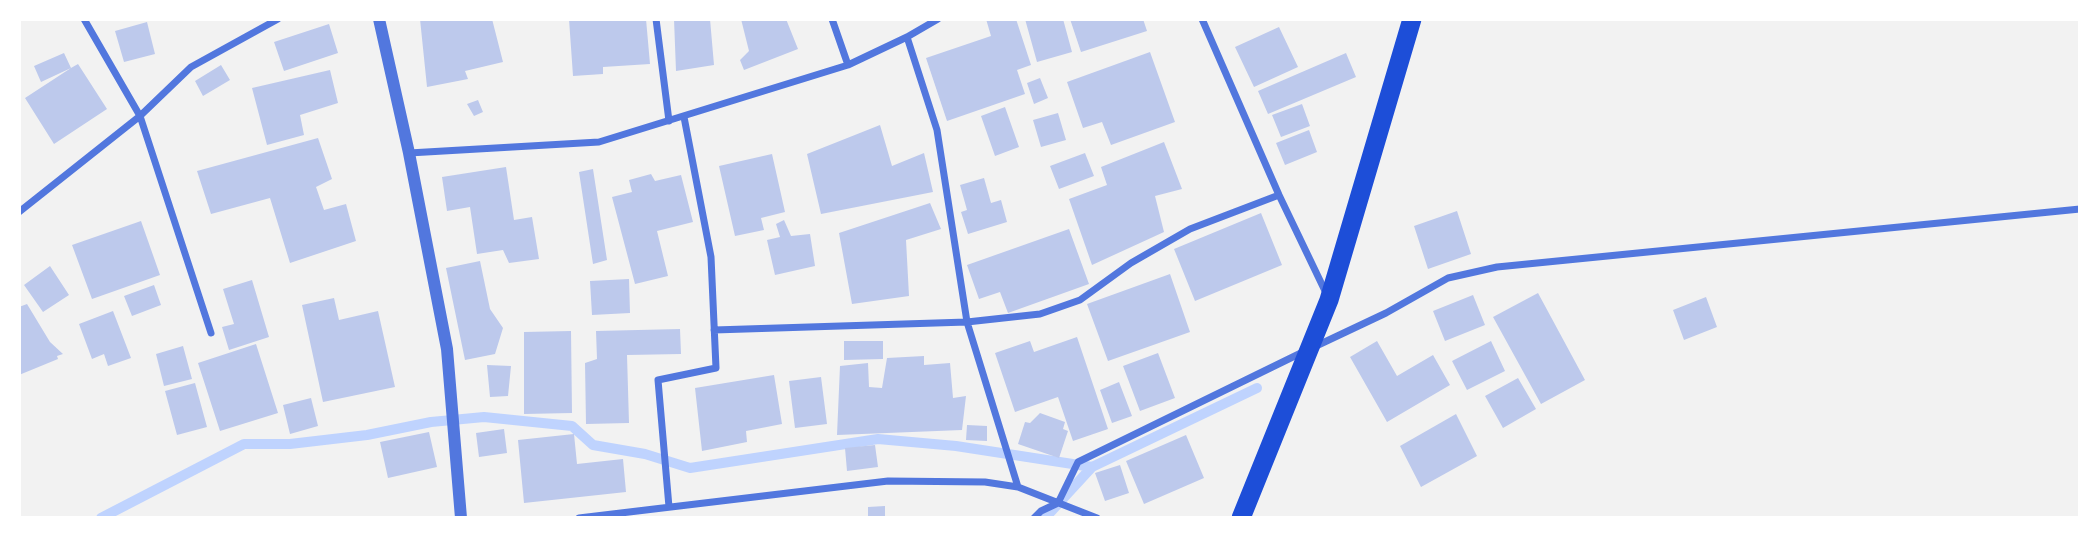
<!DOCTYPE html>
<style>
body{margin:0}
#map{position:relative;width:2099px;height:537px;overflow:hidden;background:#f2f2f2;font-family:Lato,sans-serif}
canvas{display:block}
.frame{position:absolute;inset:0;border:21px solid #fff;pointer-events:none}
</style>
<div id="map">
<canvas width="2099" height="537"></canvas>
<div class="frame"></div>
</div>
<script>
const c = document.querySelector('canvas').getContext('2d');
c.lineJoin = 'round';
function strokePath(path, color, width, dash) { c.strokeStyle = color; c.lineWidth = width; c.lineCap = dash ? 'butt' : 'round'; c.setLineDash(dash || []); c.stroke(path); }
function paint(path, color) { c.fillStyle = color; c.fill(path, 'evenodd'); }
const stream = new Path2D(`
 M101,518l143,-74h46l77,-9 64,-13 53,-5 88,9 21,19 52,9 45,14 188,-29 78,7 136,21
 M1045,518l47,-51 165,-79`);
const building = new Path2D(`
 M420,19h72l11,43 -38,9 3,8 -41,8z
 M569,19h77l4,45 -47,3v7l-30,2z
 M674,19h36l4,46 -38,6z
 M741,19h45l12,30 -54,21 -4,-10 9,-9z
 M986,19h30l15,46 -14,5 8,24 -78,27 -21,-63 65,-22z
 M1025,19h38l9,33 -35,10z
 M1070,19h73l4,12 -66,21z
 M147,22l8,32 -31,8 -9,-31z
 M329,24l9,29 -54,18 -10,-29z
 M1279,27l19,40 -44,20 -19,-40z
 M1150,52l25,70 -64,23 -9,-23 -19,6 -16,-46z
 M64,53l7,15 7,-4 29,45 -53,35 -29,-46 46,-30 -30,14 -7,-16z
 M1346,53l10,24 -88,37 -10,-23z
 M221,65l9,15 -27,16 -8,-15z
 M330,70l8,33 -38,12 4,20 -37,10 -15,-57z
 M1040,78l8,20 -14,6 -7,-21z
 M478,100l5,12 -9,4 -7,-12z
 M1302,104l8,22 -29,11 -9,-22z
 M1005,107l14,40 -24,9 -14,-40z
 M1058,113l8,27 -25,7 -8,-27z
 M880,125l12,41 32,-13 9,39 -112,22 -14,-60z
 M1309,130l8,22 -32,13 -9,-22z
 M318,138l14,41 -16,8 8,23 22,-6 10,37 -66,22 -20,-65 -59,16 -14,-43z
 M1164,142l18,47 -27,7 9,36 -72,33 -23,-66 38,-14 -6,-18z
 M1085,153l9,23 -35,13 -9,-23z
 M772,154l13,58 -24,6 3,12 -29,6 -16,-70z
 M506,167l8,53 18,-3 7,42 -30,4 -6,-13 -26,4 -7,-47 -23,4 -5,-34z
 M593,169l14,91 -14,4 -14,-92z
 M651,174l4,7 26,-6 12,47 -36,9 11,45 -33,8 -23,-87 20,-5 -3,-12z
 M984,178l7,25 10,-3 6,22 -39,12 -7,-22 6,-2 -7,-25z
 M930,203l11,26 -35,11 3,56 -57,8 -13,-71z
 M1457,211l14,43 -43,15 -14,-43z
 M1261,213l21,52 -87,36 -21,-52z
 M784,220l7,16 19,-2 5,32 -40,9 -8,-35 13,-3 -4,-13z
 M141,221l19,54 -68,24 -20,-54z
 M1069,229l20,55 -81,29 -8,-21 -21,7 -12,-34z
 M480,261l10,48 13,19 -8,26 -30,6 -19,-92z
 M50,266l19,29 -26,17 -19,-27z
 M1170,274l20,58 -82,29 -21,-57z
 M629,279l1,34 -38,2 -2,-34z
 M252,280l17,57 -40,13 -7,-23 12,-3 -11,-35z
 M154,285l7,20 -29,11 -8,-20z
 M1538,293l47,87 -44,24 -48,-87z
 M1473,295l12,30 -40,16 -12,-30z
 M1706,297l11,30 -33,13 -11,-30z
 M334,298l5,22 39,-9 17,76 -72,15 -21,-97z
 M27,304l23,38 13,12 -6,2 1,3 -39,16v-68z
 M113,311l18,47 -23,8 -4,-12 -12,5 -13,-35z
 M680,329l1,25 -54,1 2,68 -43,1 -1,-61 12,-4 -1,-28z
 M571,331l1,82 -48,1v-82z
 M1077,337l31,92 -35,12 -15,-44 -43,15 -20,-59 35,-12 4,11z
 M844,341h39v18l-39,1z
 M1377,341l20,35 36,-21 17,30 -63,37 -37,-65z
 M1491,341l14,30 -38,19 -15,-29z
 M256,344l22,69 -58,18 -22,-68z
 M183,346l9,33 -28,7 -8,-32z
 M1158,353l17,45 -35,13 -17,-45z
 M924,356v9l26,-2 3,35 13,-2 -4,34 -125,5 3,-69 28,-3 1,24 13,1 5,-30z
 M487,365l24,1 -3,30 -18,1z
 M774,375l8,49 -36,7 1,11 -45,9 -7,-63z
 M821,377l6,47 -32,4 -6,-47z
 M1518,378l18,31 -33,19 -18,-32z
 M1119,382l13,34 -20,7 -12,-33z
 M195,383l12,44 -30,8 -12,-44z
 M311,398l7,28 -28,8 -7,-29z
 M1040,413l25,9 -2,7 5,2 -9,27 -41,-14 7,-22 5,1z
 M1456,414l21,42 -56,31 -21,-41z
 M967,425l20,1v15l-21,-1z
 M504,429l3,24 -28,4 -3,-24z
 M429,432l8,35 -49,11 -8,-36z
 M574,434l3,30 46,-5 3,33 -102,11 -6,-63z
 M1186,435l18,43 -60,26 -18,-43z
 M875,445l3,22 -31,4 -2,-23z
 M1120,465l9,28 -24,8 -10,-28z
 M885,506v12h-17v-11z`);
const minor = new Path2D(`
 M84,19l56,97 71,217
 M656,19l13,102
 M832,19l16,46
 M1202,19l77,176 47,98
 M907,37l30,93 30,192 51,165
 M409,153l190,-11 249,-77 59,-28 31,-18
 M19,212l121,-96 51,-49 87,-48
 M714,330l253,-8 73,-8 40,-14 51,-37 59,-34 89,-34
 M1314,347l72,-34 62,-35 49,-11 583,-58
 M669,507l-11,-127 58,-12 -5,-111 -27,-140
 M579,518l309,-37 97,1 33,5 79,31
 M1034,518l7,-7 17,-8 20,-41 225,-110`);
const tertiary = new Path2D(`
 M379,19l30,134 38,196 14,169`);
const trunk = new Path2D(`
 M1241,518l88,-218 83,-281`);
strokePath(stream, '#bfd3fe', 10);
paint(building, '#bdc9ec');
strokePath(minor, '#5277de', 7);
strokePath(tertiary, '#5277de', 12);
strokePath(trunk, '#1d4ed8', 19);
</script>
